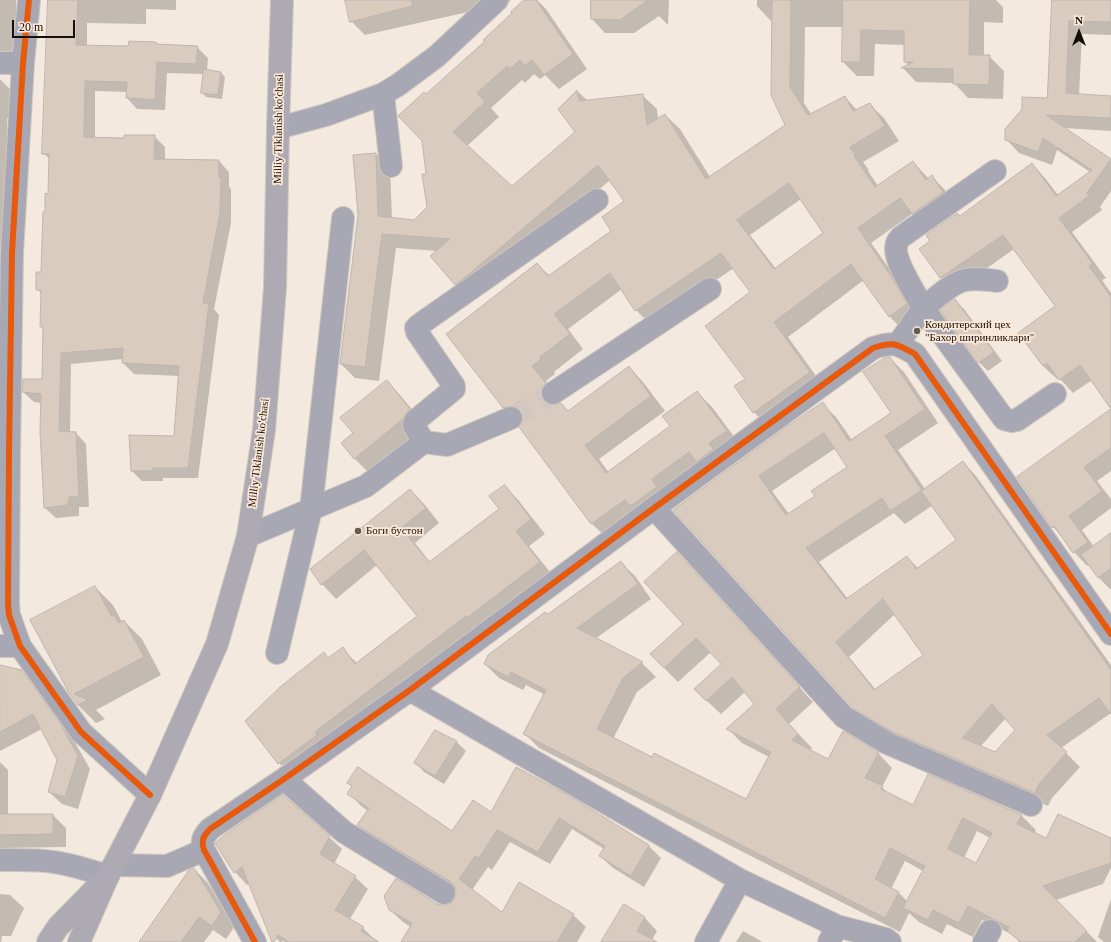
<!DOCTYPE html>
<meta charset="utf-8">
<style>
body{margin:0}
#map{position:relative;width:1111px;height:942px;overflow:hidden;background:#f4e9df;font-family:"Times New Roman",serif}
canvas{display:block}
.north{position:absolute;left:1059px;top:12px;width:40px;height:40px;-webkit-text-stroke:3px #fce8d7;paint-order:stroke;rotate:0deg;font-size:11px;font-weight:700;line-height:16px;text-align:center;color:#150f09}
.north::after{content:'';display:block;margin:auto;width:14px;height:18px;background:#150f09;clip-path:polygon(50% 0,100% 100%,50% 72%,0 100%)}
.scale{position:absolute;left:12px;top:20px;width:63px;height:18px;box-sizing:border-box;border:2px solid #150f09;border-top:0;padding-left:5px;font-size:12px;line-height:14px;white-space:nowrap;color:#150f09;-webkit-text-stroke:3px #fce8d7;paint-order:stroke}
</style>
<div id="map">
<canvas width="1111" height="942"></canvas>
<div class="north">N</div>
<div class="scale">20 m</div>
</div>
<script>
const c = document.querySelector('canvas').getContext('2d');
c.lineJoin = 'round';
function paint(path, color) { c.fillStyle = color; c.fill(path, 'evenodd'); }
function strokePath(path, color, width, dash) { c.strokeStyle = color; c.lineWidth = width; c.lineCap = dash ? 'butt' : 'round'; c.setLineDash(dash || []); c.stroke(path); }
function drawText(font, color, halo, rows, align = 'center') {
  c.font = font + ' "Times New Roman",serif'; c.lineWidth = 3.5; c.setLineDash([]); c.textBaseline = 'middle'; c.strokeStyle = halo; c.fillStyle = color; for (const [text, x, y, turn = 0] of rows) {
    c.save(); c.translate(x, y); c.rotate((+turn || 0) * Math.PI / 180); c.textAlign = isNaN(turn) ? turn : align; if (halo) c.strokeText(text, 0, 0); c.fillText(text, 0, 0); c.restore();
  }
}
const shadow = new Path2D(`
 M0,0h16v28l3,28h-19z
 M49,0h127v10l-30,-1v15l-59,-1v23l42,1 27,-4 2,2 39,2 11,11 -1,13 14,2 4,4 -3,22 -16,-2 -4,-5 2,-18 -37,-1 -2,37 -28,-1 -10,-11v-6l-32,-1v47l30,1 29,-3 11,11v13l54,1 10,11v14l2,3v34l-17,86 5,6 -21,163h-35v3h-21l-10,-10 43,-34 4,-61 -45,-2 -11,-11v-4l-52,5 -1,69h6l10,11 3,63h-10v9l-23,2 -11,-10 -4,-105 -7,-1 -11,-10 20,-12 1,-51 -3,-3 1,-32 -5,-5 5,-16 4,-60 3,-18 1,-36 -7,-6z
 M346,0h164v2l-22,8 -1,-2 -69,15 -53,12 -14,-14z
 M526,0h11l9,9 41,60 -28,20 -14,-14 -5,4 -6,-5 -9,9 -3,-3 -31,28 8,9 -32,29 45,42 64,-55 1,-42 11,10 54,-6 15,14 1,10 7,-4 15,14 30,48 76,-52 -13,-104h-2l-14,-15v-6h239l7,7v16l-19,-1v34h5l15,15 -1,28 -35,-1 -14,-15 -38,-1 -13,-14 6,-3 -4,-3v-17l-30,-1 -1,32h-17l-14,-14v-35h-38l-1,76 7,11 34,-17 12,13 12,-6 15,14 15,23 -36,21 6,8 -1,1 10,15 35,-24 16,17 3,-2 14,14 11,16 -30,21 -15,-14 -41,29 35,49 14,27 -16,12 -14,-14 -26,-37 -76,57 36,50 -56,40 -14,-15 -8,-33 5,-87 -17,-24 -84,56 -14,-14 -14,-21 -54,40 15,20 -29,23 1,2 -9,7 13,17 -3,4 -1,4 14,6 60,-45 14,15 22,29 -66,48 10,14 62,-46 26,-35 15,15 29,39 -134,92 -15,-14 -72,-97 4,-6 -5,1 -15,-15 33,-143 13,12 63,-45 13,-30 -16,-21 -127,109 -13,9 -15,-14 -17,-33 -42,-3 -17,133 -24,-3 -14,-14 35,-210 14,14 2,51 22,2 14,-14 -2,-111 60,-55zM801,199l24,34 -49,36 -26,-34z
 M592,0h77l-1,25 -9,-9 -25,17h-29l-13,-14z
 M1053,0h58v35l-29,-1 -3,61 32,2v34l-47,-3 47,33v30l-11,16 2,3 -30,22 34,46 -4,2 9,13v114l-19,-27 -19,13 -14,-15 -2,1 -14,-13 -24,-33 37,-27 -42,-57 -59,42 -14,-13 -21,-29 40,-32 72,-53 13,14 13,17 32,-23 -33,-22 -5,15 -33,-12 -13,-14 42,-40z
 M0,79l11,11v28h-4l1,129h-8z
 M0,284l4,4 -4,159z
 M955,300l9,9 38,52 -14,10 -9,-9z
 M890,358l14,14 34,51 -40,27 27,39 38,-27 13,14 135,189v48l-50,35 19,19 -28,31 -4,8 -140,-61 -39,-23 -195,-212 148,-106 14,13 16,23 40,-27zM836,448l13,19 -33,30 -27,17 -17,-23zM933,505l25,36 -40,27 -11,-11 -59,42 -29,-37 75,-49 11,11zM895,614l29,41 -48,35 -27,-33zM1006,718l10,12 -21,24 -15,-7z
 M386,381l14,14 23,28 -7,10 -48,39 -14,-14 1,-25z
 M1111,410v61l-14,10 14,18v9l-29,22 12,17 17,-13v56l-13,-13 -9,-13 -2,2 -13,-14 -11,-15 -10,-10z
 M505,486l14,15 26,33 -16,12 25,31 -261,201 -14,-15 45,-109 5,5 13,-10 15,14 61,-47 -41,-51 -41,34 -14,-15 88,-94 15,15 14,18 -24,20 15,19 70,-53z
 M677,554l136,148 -24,22 23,24 -2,2 19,10 49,-7 14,15 -10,19 7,7 24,12 109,10 14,14 -2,3 13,7 64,3v25l-8,16 -47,16 41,42h-78l-6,-7 -31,-15 -9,17 -26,-13 -5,10 -23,-12 -10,-9 -9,19 -361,-184 -14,-14 20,-39 -19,-10 -3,5 -24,-12 -14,-14 135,-102 15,14 16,23 -56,40 47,24 14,14 -19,15 -24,47 39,20 95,42 22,-44 -27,-14 -14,-14 27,-25 -10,-12 -24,22 -15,-14 16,-36 -11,-12 -33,30 -14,-14 20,-44zM977,831l13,7 -14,26 -12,-6zM905,861l18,10 -15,31 -10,-10 -7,-3z
 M95,587l18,18 9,17 2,-1 18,18 19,36 -65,35 9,9 -9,4 -18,-18 -8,-12z
 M0,667l21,4 13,13 38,53 18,32 -12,40 -16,-5 -13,-12 9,-32 -16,-31 -42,22z
 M435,731l22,11 9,9 -22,33 -20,-12 -9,-10z
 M0,762l8,8v45h45l13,13v19l-66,1z
 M517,768l132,78 12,12 -17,29 -31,-19 -13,-12 4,-7 -32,-20 -22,35 -40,-22 -18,28 -4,-3 -16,23 31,23 70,2 13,12 -9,15h-175l9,-15 -8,-5 -13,-12 47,-5 6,1 7,-1 5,-5 2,-10 -86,-52 -13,-13 10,-14 -7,-5 -12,-13 4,-6 -5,-4 105,49 38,-19z
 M329,837l13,12 -8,15 21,13 13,12 -18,30 13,9 14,14h-93l-1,-2 -1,2h-2l-11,-11 -19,-48 -3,2 -12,-13 -18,-29z
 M194,869l14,14 27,43 -9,13 -13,-9 -9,12h-63z
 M0,894l10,1 14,13 -13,28h-9l-1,6h-1z
 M1111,899v43h-7l-6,-5z
 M624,906l21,12 12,13 -6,11h-49z
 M743,931l18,10 1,1h-26z`);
const building = new Path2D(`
 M48,0h30l-2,45 52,1 1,-5 27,1v2l42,2 -2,18 -39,-2 -2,38 -29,-2 1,-16 -42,-1 -1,56 40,1v-3h31l-1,24 65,1v17h2l-1,35 -17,91h6l-21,165h-35v3h-22l-2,-36 45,1 5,-70 -57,-3 1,-15 -62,5 -2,78 17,1 3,65h-10l-1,8 -24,3 -4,-77 1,-37 -19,-2 1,-13h19l1,-52h-3l1,-37h-5v-18h5l2,-60h2v-19l3,1 1,-40h-7z
 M345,0h67v6l-62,16z
 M524,0h12l37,54 -29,21 -12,-15 -7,6 -5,-6 -10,9 -3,-3 -30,27 8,9 -32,30 59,54 63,-54 -17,-23 19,-19 2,11 64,-7 4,31 18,-11 41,65 79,-54 -14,-30 1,-95h19l-1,87 18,28 37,-19 8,15 17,-8 15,23 -35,21 5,8 -1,1 21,31 38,-26 13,19 6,-5 11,17 -31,22 -12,-16 -42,30 33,48 16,28 -18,13 -38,-53 -77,58 36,50 -57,41 -19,-27 11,-7 -40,-53 45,-34 -29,-39 -86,58 -25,-38 -56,41 16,20 -30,23 1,2 -9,7 14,17 -4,5 -1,6 2,6 4,4 7,1 7,-2 7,8 61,-45 22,30 -66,49 21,28 64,-47 -8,-10 35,-25 30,40 -18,12 4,6 -17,13 -7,-10 -37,27 5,8 -27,19 -5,-6 -34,24 -72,-97 4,-7 -1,-7 -4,-5 -5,-2 -10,2 -57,-74 91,-71 11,13 63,-45 -9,-14 22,-16 -26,-36 -130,110 -13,10 -25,-29 20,-17 -68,-5 -17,133 -25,-3 18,-149 -5,-60 23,-2 2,63 36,4 13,-13 -5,-33h4l-4,-33 -24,-25 26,-24 2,2 59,-53 -2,-1 29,-27 -1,-1zM789,183l34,50 -49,36 -37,-49z
 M591,0h57l-28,20 -29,-1z
 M843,0h127l-1,55h21l-1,30 -36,-1v-15l-52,-1 12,-6h-9v-31l-43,-1 -1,32h-18z
 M1052,0h59v22l-42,-1 -3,72 45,3v22l-65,-3 65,44 -24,34 2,3 -30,22 34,46 -4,2 22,31v112l-31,-44 -21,15 -12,-17 -4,3 -25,-33 37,-27 -52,-71 -63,43 -21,-29 11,-8 -4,-6 31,-22 3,3 72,-53 24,33 36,-26 -49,-32 -5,14 -33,-12v-11l17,-20v-12l25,1z
 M204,69l17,3 -3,23 -17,-2z
 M955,299l39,53 -16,11 -38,-53z
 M886,357h4l35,52 -40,27 37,54 -32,21 -8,-13 -76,50 40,51 61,-43 9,13 40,-29 -35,-49 42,-30 148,209v44l-12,-16 -52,37 20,17 -28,32 -4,9 -142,-61 -39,-23 -181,-199 116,-85 34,-23 26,39 42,-28 -28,-41zM824,433l23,34 -36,24 4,5 -29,19 -27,-39zM883,599l40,56 -49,35 -38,-48zM992,704l23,26 -20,22 -32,-14z
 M387,380l23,29 -3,3 -4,7 -49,40 -13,-16 12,-10 -13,-15z
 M1111,409v39l-27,19 18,24 -33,25 19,26 -15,11 -19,-27 -2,2 -35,-51z
 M505,485l26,34 -15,12 24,31 -72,55 -2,-1 -151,116 2,3 -39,29 -33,-43 35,-34 44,-35 4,6 15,-11 12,17 62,-48 -53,-66 -43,35 -11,-16 100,-80 16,19 -25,20 28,34 70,-53 -10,-13z
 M1111,533v35l-13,10 -17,-23z
 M677,552l123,135 -24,22 22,25 -6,6 36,19 15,-28 36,21 -14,26 18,8 -2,3 32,16 15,-31 94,41 -5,9 29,14 12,-24 53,24v25l-68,23 44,45 -12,11h-54l-14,-11 2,-4 -41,-21 -9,17 -26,-13 -5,10 -25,-12 22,-42 -35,-18 -15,31 24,13 -14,26 -362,-184 23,-44 -35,-18 -3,5 -24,-13 4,-9 57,-43 3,2 73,-53 17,23 -61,44 66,34 -20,16 -26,51 55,28 2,-4 92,46 25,-47 -45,-23 28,-25 -22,-27 -26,24 -12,-12 27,-25 -25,-26 -32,30 -14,-14 33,-30 -39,-42zM963,818l29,15 -16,30 -28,-14z
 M95,586l17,31 2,-2 4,8 6,-3 20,37 -70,37 14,6 -10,5 -11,-15 1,1 -38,-71z
 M0,665l22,5 38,53 18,33 -13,41 -17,-5 9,-32 -24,-46 -33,18z
 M435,730l22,11 -22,35 -21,-13z
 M358,767l94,64 21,-31 18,12 25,-45 57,31 76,47 -18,31 -32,-20 6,-10 -46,-28 -21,34 -41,-22 -18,28 -4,-2 -16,23 43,33 17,-30 55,32 -17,28h-156l11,-19 -23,-13 -5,-14 12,-18 41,26 6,1 7,-1 4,-4 2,-6 -1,-7 -4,-5 -94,-57 12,-17 -22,-14 5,-8 -5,-3z
 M283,795l47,41 -10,18 36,22 -21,34 29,17 -3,4 18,11h-90l-11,-7 -4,7h-2l-30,-75 -8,6 -19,-30 12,-10z
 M0,814h53v20l-53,1z
 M194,868l27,44 -9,14 -13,-9 -18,25h-42l50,-72z
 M624,904l21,13 -8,14 20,11h-56z`);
const minorTunnel = new Path2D(`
 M511,418l42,-25`);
const minor = new Path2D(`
 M29,0l-6,63 -11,190 -3,200 -1,151 1,11 11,31 61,86 69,63
 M0,63h23
 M383,94l8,72
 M278,128l48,-13 57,-21 15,-9 39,-29 60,-56
 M997,281c-11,-1 -24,-4 -35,0 -13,4 -28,19 -39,27l81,111 8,2 5,-1 38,-26
 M898,344l25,-36c-7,-14 -28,-45 -27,-60 0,-5 2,-8 5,-11l94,-66
 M553,393l157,-104
 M424,442l23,3 64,-27
 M654,508l190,209 43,26 144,62
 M248,536l118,-50 58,-44 -10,-16 1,-5 39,-32v-3l-37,-54 -1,-4 3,-3 178,-125
 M0,646h20
 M277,653l34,-144 32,-291
 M410,690l330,190 97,46 49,13 4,3
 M284,779l60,53 100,61
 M0,860c23,0 46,-1 69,5 13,3 26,7 39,11
 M114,865l53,1 37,-16
 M255,942l-51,-92c-3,-10 -1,-13 6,-21l74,-50 126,-89 244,-182 219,-160c21,-7 24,-4 42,6l196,280
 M706,942l34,-62
 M829,942l8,-16
 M984,942l6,-11`);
const major = new Path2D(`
 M48,942l10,-15 42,-43
 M79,942l29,-66 42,-81 67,-151 31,-108 16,-106 11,-142 3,-160 4,-128`);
const cycleway = new Path2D(`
 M29,0l-6,63 -11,190 -3,200 -1,151 1,11 11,31 61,86 69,63
 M255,942l-51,-92c-3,-10 -1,-13 6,-21l74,-50 126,-89 244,-182 219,-160c21,-7 24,-4 42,6l196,280`);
const markers = [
 [917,331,4,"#635b54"],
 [358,531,4,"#635b54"]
];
const streetNames = [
 ["Milliy Tiklanish ko'chasi",279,129,-89],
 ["Milliy Tiklanish ko'chasi",259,453,-83]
];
const poiNames = [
 ["Кондитерский цех",925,325],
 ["\"Бахор ширинликлари\"",925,338],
 ["Боги бустон",366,531]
];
paint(shadow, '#0003');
paint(building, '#dacbbf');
strokePath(building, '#bdb5ae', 1);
strokePath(minorTunnel, '#d3c8bf', 22, [22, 11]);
strokePath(minor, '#cfc6be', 24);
strokePath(major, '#cfc6be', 24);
strokePath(minor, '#a8a8b4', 22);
strokePath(major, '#aeaab3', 22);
strokePath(cycleway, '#e8590c', 6);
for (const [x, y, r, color] of markers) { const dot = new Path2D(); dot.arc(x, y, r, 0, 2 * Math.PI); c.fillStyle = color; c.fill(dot); strokePath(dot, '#fce8d7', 1.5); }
drawText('11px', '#150f09', '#fce8d7', streetNames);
drawText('11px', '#150f09', '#fce8d7', poiNames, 'left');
</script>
